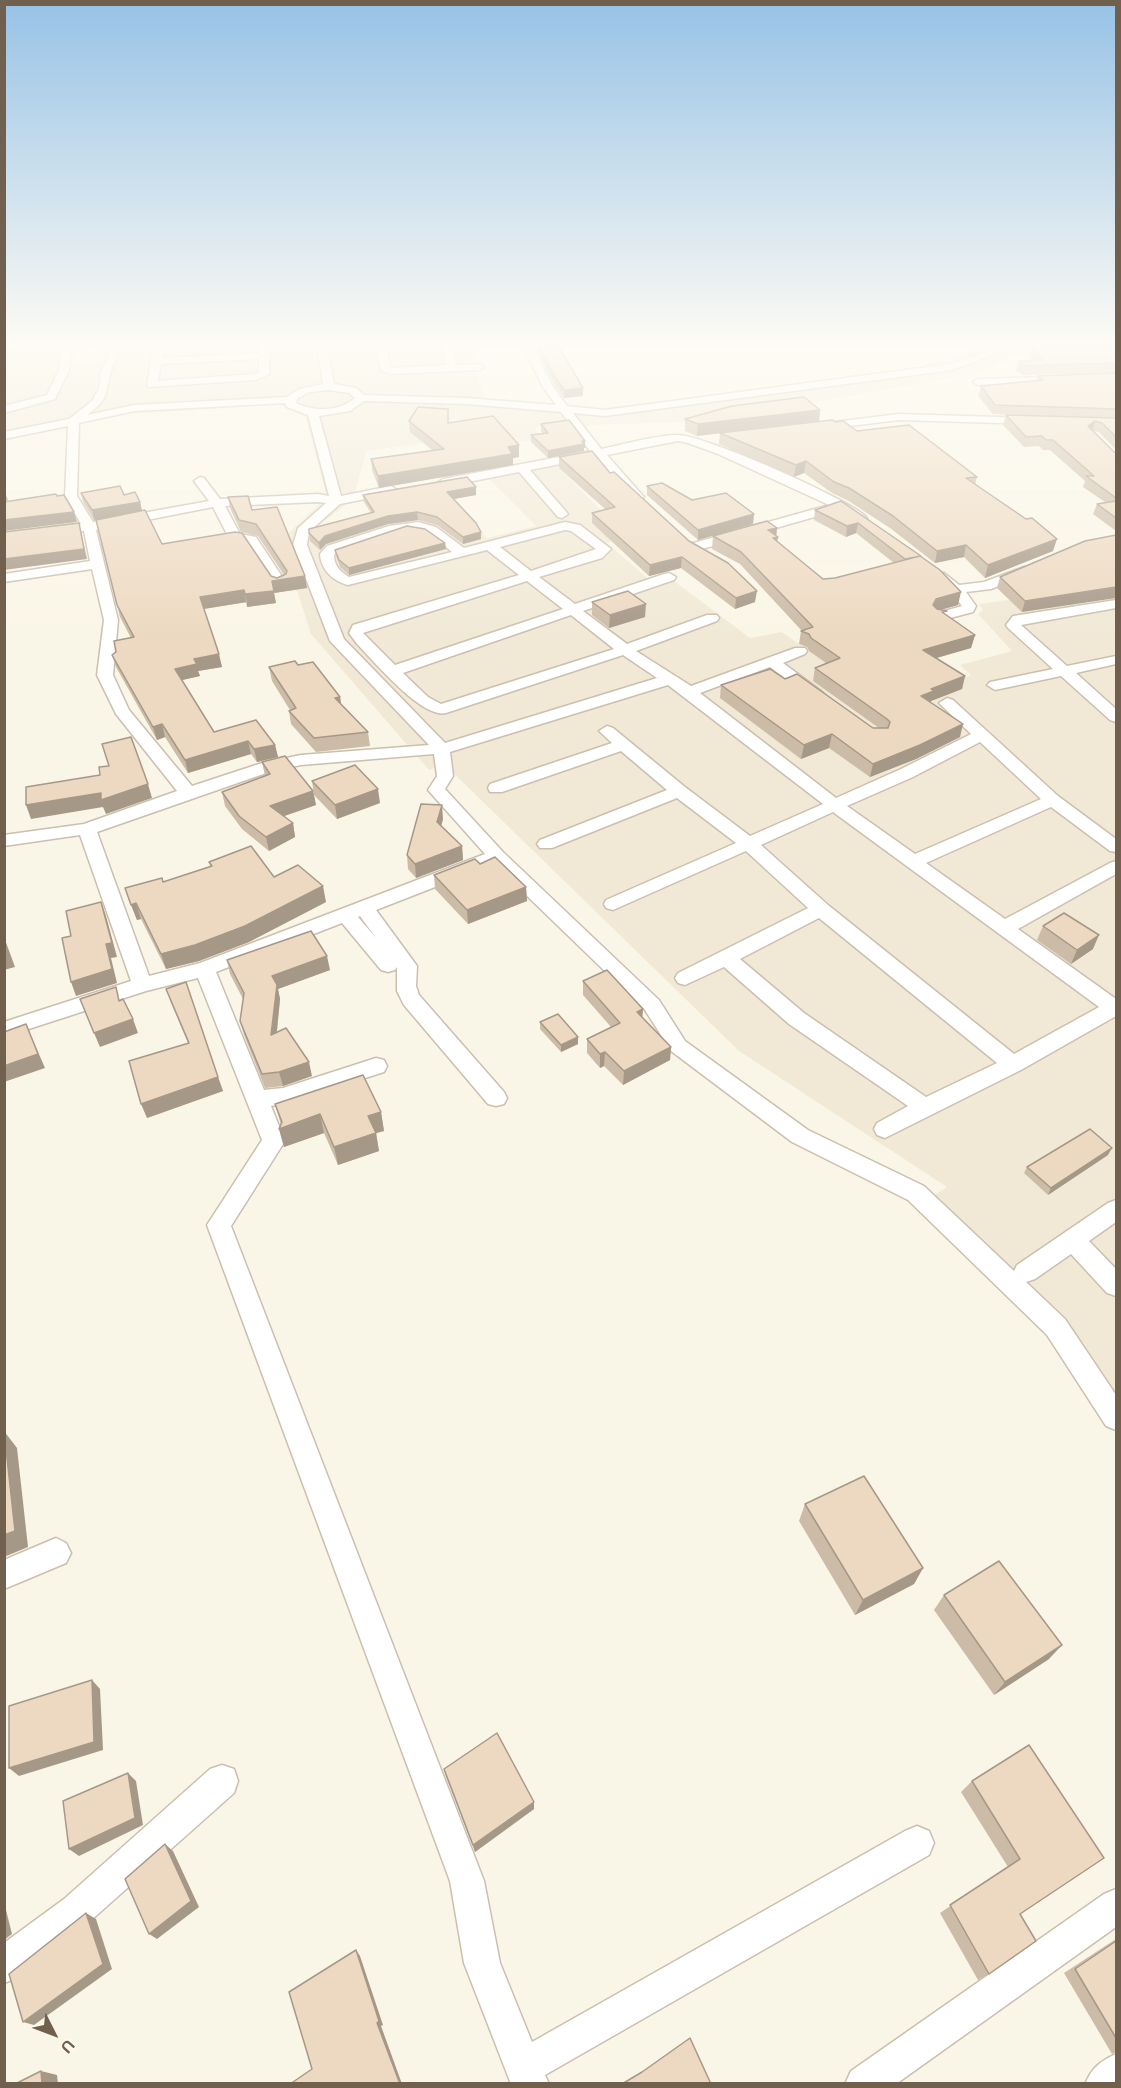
<!DOCTYPE html>
<style>
body{margin:0}
#map{position:relative;width:1121px;height:2088px;overflow:hidden;background:#faf6e7;font-family:Helvetica,sans-serif}
canvas{display:block}
.frame{position:absolute;inset:0;border:6px solid #71604e;pointer-events:none}
.north{position:absolute;left:24px;top:2004px;width:60px;height:60px;-webkit-text-stroke:4px #fdf9ed;paint-order:stroke;rotate:132deg;font-size:16px;font-weight:700;line-height:24px;text-align:center;color:#71604e}
.north::after{content:'';display:block;margin:auto;width:21px;height:27px;background:#71604e;clip-path:polygon(50% 0,100% 100%,50% 72%,0 100%)}
</style>
<div id="map">
<canvas width="1121" height="2088"></canvas>
<div class="frame"></div>
<div class="north">U</div>
</div>
<script>
const c = document.querySelector('canvas').getContext('2d');
c.lineJoin = 'round';
function paint(path, color) { c.fillStyle = color; c.fill(path, 'evenodd'); }
function strokePath(path, color, width, dash) { c.strokeStyle = color; c.lineWidth = width; c.lineCap = dash ? 'butt' : 'round'; c.setLineDash(dash || []); c.stroke(path); }
const residential = new Path2D(`
 M4,345h68l2,17 29,-1 -10,38 11,2 8,-34 11,-16 2,-6h350l4,36 7,21 104,7 203,-23 127,-20 43,-12 25,-9h49l-58,28 -273,48 -171,6 5,12 -38,5 -15,-23 -36,-2 3,20 -87,12 -14,48 -40,31 141,-32 33,40 49,-12 -47,-47 68,-13 45,45 31,25 -26,7 47,41 20,-3 76,57 32,-6 112,79 77,-36 -11,-10 52,-14 -34,-37 5,-4 -4,-6 102,-14 35,-17v835l-194,-205 25,-16 -208,-136 -295,-287 -15,6 -118,-136 -30,-94 46,-43 -22,-80 -26,-12 -146,9 -41,6 -87,21z`);
const street = new Path2D(`
 M5,345h58l8,8 -2,17 -14,29 -51,14v-7l43,-11 12,-25 3,-15 -7,-7 -46,2 -4,-1z
 M113,345h10c-4,9 -9,17 -12,26 -6,24 -2,28 -24,44l47,-10 153,-8 12,-8 24,-5 -6,-39h10l7,39 22,4 8,7 103,3 89,7 -13,-18 -21,-42h10l21,42 14,19 38,4 345,-46 58,-19h13l-69,25 -347,46 -32,-3 28,36c20,-4 59,-15 77,-14 26,0 174,65 189,83l-2,3h-8l-18,-11 -144,41 -5,-1 -2,-3 2,-3 139,-39 -111,-51 -30,-11 -10,-2 -71,14 37,42 -6,4 -4,-1 -38,-43 -66,13 38,44 -6,4 -4,-1 -39,-45 -76,15 -6,-4 6,-4 147,-28 -29,-39 -94,-8 -103,-3 -14,10 -31,5 22,80 50,-10 6,4 -6,4 -51,10 -31,28 -2,13 37,94 101,104 212,-65 -34,-23 -177,58c-24,6 -72,-52 -89,-69l-8,-11 4,-8 166,-50 -32,-25 -139,35c-15,-4 -27,-15 -28,-31l7,-8 62,-20 29,-4 18,5 28,21 101,-26 15,3 31,24 -9,9 -63,19 36,27 89,-30 5,-1 7,4 -2,3 -91,31 44,33 80,-29h10l2,3 -2,3 -81,30 55,35 104,-38h10l2,3 -2,3 -22,9 38,28 3,3 -3,3h-10l-41,-30 -70,26 136,105 65,-29 70,-35 -32,-31 8,-5 6,2 105,96 58,43v13l-6,-1 -59,-44 -125,56 79,56 105,-56 6,-2v13l-98,55 98,70v17l-95,54 -136,68 -8,-3 -3,-6 3,-6 31,-17 -119,-82 -65,-57 -39,18 -7,-2 -3,-5 3,-5 130,-65 -62,-57 -133,59 -7,-2 -2,-4 2,-4 130,-57 -59,-45 -125,50h-12l-3,-4 3,-4 127,-50 -46,-39 -119,41h-12l-2,-4 2,-4 122,-41 -13,-12 8,-5 6,2 72,59 65,49 73,-32 -155,-119 -218,67 3,24 -8,13 58,63 156,148 26,41 123,89 116,56 90,85 3,-6 91,-62 8,-3v22l-27,19 27,28v27l-9,-3 -36,-39 -36,25 -9,3 39,37 51,76v35l-10,-4 -59,-91 -139,-135 -116,-58 -121,-91 -26,-41 -151,-146 -118,46 41,56 -1,20 3,9 85,97 3,6 -3,6 -8,2 -8,-2 -84,-99 -7,-14v-24l-2,3 -7,2 -7,-2 -39,-47 -126,49 48,118 19,-2 93,-30 8,2 3,6 -3,6 -101,32 -12,2 14,35 -54,85 253,655 16,82 32,79 373,-211 12,-5 12,5 5,12 -5,12 -384,220 4,9h-38l-47,-121 -14,-82 -243,-656 55,-85 -64,-162 -52,13 -142,46v-15l127,-41 -51,-146 -76,11v-11l80,-11 93,-33 -61,-77 -19,-39 7,-55 -12,-51 -88,13v-8l86,-13 -6,-30h-12l-1,-3 1,-3 9,-1 -16,-28 3,-70 -64,13v-7l65,-13 23,-18 7,-13 2,-16zM329,390l20,3 6,5c-17,14 -40,14 -59,5l2,-5 12,-6zM285,403l2,4 21,8 21,81 -11,-2 -98,5 -16,-21 -4,-1 -6,4 15,20 -116,21 -16,-26 2,-73 55,-12zM318,502l8,1 -28,25 -5,17 37,96 99,104 -128,10 -39,8 -70,23 -63,-76 -16,-35 5,-55 -22,-90 117,-23 17,33 16,3 29,44 5,1 7,-4 -29,-44 -2,-3 -16,-3 -15,-28zM407,530c20,-1 30,9 45,22l-103,25c-9,-5 -15,-12 -15,-22l3,-3zM565,530l6,1 25,18 -65,22 -31,-24zM527,581l36,28 -168,56 -32,-32zM571,615l43,34 -173,55 -13,-7 -25,-24zM980,742l61,57 -126,55 -68,-48 66,-29zM434,754l3,22 -9,14 57,64 -285,109 -51,13 -52,-144 175,-61 29,-6zM833,812l266,195 -85,47 -186,-149 -67,-60zM360,916l16,22 -18,-21zM819,918l178,145 -71,34 -122,-84 -64,-54z
 M154,345h10l-2,13 98,-5v-8h10l-1,29 -13,6 -108,7 -1,-2zM259,359v13l-5,2 -96,7 3,-17z
 M375,345h10l6,23 55,-3 -5,-20h10l5,20 24,-1 5,3 -5,3 -90,4 -9,-4z
 M1116,375v6l-138,4 -5,-3 5,-3z
 M899,414l133,4 6,3 -6,3 -133,-4 -81,10 -6,-3 6,-3z
 M1024,567l5,1 2,3 -2,3 -38,15 -25,3 10,14 -3,6 -34,9 -7,-4 2,-3 28,-8 -11,-14 -17,-13 -2,-3 2,-3h10l15,12 25,-3z
 M1116,600v8l-95,17 46,41 49,-10v8l-40,9 40,36v13l-6,-2 -49,-44 -66,14 -8,-5 3,-3 63,-13 -45,-41 -2,-3 7,-9z
 M56,1538l10,5 5,10 -5,10 -62,26v-29z
 M222,1765l12,4 4,12 -4,12 -146,130 -71,55 -13,5v-40l60,-44 146,-130z
 M1116,1889v38l-220,157h-51l6,-13 253,-177z
 M1116,2054v30h-31c7,-16 15,-23 31,-30z`);
const wall = new Path2D(`
 M71,345h37h-1l-36,2z
 M537,345h21l25,43v8l-19,2 -9,-12 -18,-36z
 M1046,345h70v28l-93,2 -7,-5 3,-9h14l-4,-5 3,-9 14,-1z
 M1116,373v77l-17,-18 -6,-1 21,21 2,1v78l-23,-17 4,-10 8,-2 -22,-15 2,-6 -35,-31h-7l-4,-4 -15,1 -21,-22 3,-10 103,3 -116,-4 -15,-18 3,-10 56,-5 1,-5z
 M820,410l-1,11 17,1 21,9 120,46 -2,8 78,66 -68,27 -21,-21 -29,6 -45,-35 -43,-28 -15,-7 -28,-20 -10,4 -75,-33 1,-11 57,-7 -80,10 -12,-5v-12z
 M409,421l40,2 70,22v12l-6,1v7l-134,23 -7,-18 -1,-11 61,-9 -22,-18z
 M541,424l44,24h-1v3l-36,7 -17,-16v-7l12,-1 -2,-3z
 M559,457l51,16 145,129 -20,7 -54,-41 -32,8 -57,-53v-10l13,-4 -46,-41z
 M647,486l45,14 61,24 -55,16 -51,-45z
 M476,487v8l-22,4 27,33v7l-18,5 -26,-19 -19,-5 -30,4 -62,20 -6,6 -10,-9 -1,-8 62,-20 -7,-11 -1,-7z
 M81,493l59,9 2,9 -48,9 -11,-18z
 M228,497l24,13 53,66 2,12 -33,5 2,10 -29,4v-5l-43,7 18,58 -24,4 2,5 -18,4 32,52 61,13 3,12 -21,5 -6,-8 -63,19 -23,-36 -8,3 -41,-73 -4,-12 19,-17 -11,-21 -24,-97 66,24 115,34 7,-3 -26,-39 -17,-4 -11,-24z
 M841,501l117,104 -18,5 35,25 -4,13 -35,10 29,18 -3,13 -31,12v2l29,34 -44,22 -46,18 -41,-29 -28,11 -81,-61 1,-13 64,-6 88,49h6l-66,-47 2,-13 11,-5 -17,-12 -2,-4 -8,-3 2,-13h1l-62,-67 -28,-15 1,-13 64,-8 -1,8 1,6 46,37 12,-1 59,-15 -38,-30 -10,4 -32,-17 1,-10z
 M1116,535l-94,77 -25,-24 3,-11z
 M445,543l1,6 -97,26 -9,-8 -4,-11 -1,-6z
 M592,602l53,15 -36,11 -17,-13z
 M298,665l42,32 1,7 27,28 2,14 -54,6 -25,-28 -2,-13 1,-1 -18,-29 -3,-14z
 M262,762l51,29 3,14 -33,11 10,7 2,14 -26,14 -27,-22 -17,-23 -3,-14 43,-16z
 M312,781l68,22 -43,16 -23,-24z
 M443,819l-2,6 21,21 1,14 -47,18 -8,-9 -1,-14z
 M209,862l65,15 52,25 -77,40 -50,19 -33,8 -25,-50 -4,1 -12,-32 38,-6 47,-16z
 M480,864l46,23 1,14 -59,23 -33,-35 -1,-14z
 M1043,926l50,23 -22,15 -34,-24z
 M227,960l103,10 -52,19 2,10 -3,33 35,44 -29,10 -18,2 -21,-53 -4,-14 3,-22 -13,-25z
 M583,981l59,36 29,30 -1,13 -47,25 -19,-19 -4,2 -13,-15v-14l24,-12 -28,-32z
 M166,989l52,88 5,14 -76,27 41,-75 -17,-40z
 M540,1022l38,15v7l-17,8 -21,-23z
 M275,1104l106,8 3,19 -8,2 3,18 -41,14 -14,-32 -40,14 -5,-18 2,-4z
 M1108,1155l-60,40 -24,-22 3,-6z
 M805,1504l118,64 -9,16 -59,31 -56,-94z
 M944,1595l105,64 -55,36 -60,-85z
 M1029,1745l-9,169 -31,60 -11,6 -38,-67 68,-46 -47,-75 11,-11z
 M444,1769l90,33v7l-59,43 -29,-75z
 M1116,1939v113l-4,2 -48,-81z`);
const shadedWall = new Path2D(`
 M583,388v8l-19,2v-8z
 M820,410l-1,11 -122,15 1,-12z
 M1095,421l-3,10 -4,-5z
 M582,441h3v7h-1v3l-36,7v-7z
 M519,445v12l-6,1v7l-134,23 -1,-12 130,-29z
 M806,461l-2,12 -10,4 2,-12z
 M476,487v8l-28,5 -1,-8z
 M4,490l4,10 -4,2z
 M140,502l2,9 -48,9 -2,-10z
 M74,512l3,10 -73,9v-11z
 M417,512l1,8 -30,4 -62,20 -6,6 -1,-7 6,-7 63,-20z
 M754,514l-1,10 -55,16v-10z
 M79,523l8,36 -83,11v-11z
 M858,523l-2,10 -10,4 1,-11z
 M777,528l-1,10 2,-1 -2,13 -8,-20z
 M481,532v7l-18,5v-7z
 M1057,539l-4,12 -68,27 3,-13z
 M445,543l1,6 -97,26v-7z
 M966,545l-2,12 -29,6 2,-12z
 M682,557l-1,11 -32,8 1,-11z
 M305,576l2,12 -33,5 2,10 -29,4 -2,-13 27,-13z
 M1116,587v11l-94,14 3,-11z
 M244,590l3,12 -44,7 -3,-12z
 M757,591l-2,11 -20,7 1,-11z
 M961,592l-3,13 -25,7v-7l3,-6z
 M646,604l-1,13 -36,11 1,-13z
 M975,635l-4,13 -52,15 4,-13z
 M219,654l3,13 -24,4 2,5 -22,5 -3,-12 19,-10z
 M965,676l-3,13 -31,12v3l-10,-8 10,-7z
 M340,697l2,13 -7,-12z
 M162,724l3,13 -8,3 -4,-13z
 M963,724l-3,13 -44,22 -46,18 3,-13z
 M832,734l-3,14 -28,11 3,-14z
 M248,741l3,13 -63,19 -3,-13z
 M275,745l3,12 -21,5 -3,-13z
 M148,784l4,14 -46,16 -3,-7 -72,12 -5,-14z
 M378,789l2,14 -43,16 -2,-14z
 M313,791l3,14 -43,15 -3,-14z
 M442,805l1,14 -4,17 -2,-14z
 M293,823l2,14 -26,14 -3,-14z
 M462,846l1,14 -47,18 -1,-14z
 M323,886l3,16 -77,40 -50,19 -33,8 -5,-15z
 M526,887l1,14 -59,23 -1,-14z
 M101,902l5,14 11,41 -6,1 6,25 -41,13 -5,-14 35,-38z
 M136,903l5,16 -4,1 -6,-15z
 M1099,935l-6,14 -22,15 6,-14z
 M4,937l11,30 -11,3z
 M327,956l3,14 -52,19 2,10 -5,50 -4,-14 1,-59z
 M643,1009l-1,14 -5,-11z
 M133,1019l5,14 -38,14 -6,-14z
 M26,1024l19,44 -41,14v-16z
 M578,1037v7l-17,8v-7z
 M671,1047l-1,13 -47,25 1,-14z
 M605,1052l-1,14 -4,2v-14z
 M309,1062l3,14 -29,10 -4,-14z
 M218,1077l5,14 -76,27 -6,-14z
 M381,1112l3,19 -8,2 3,18 -41,14 -4,-18 34,-31z
 M320,1114l4,19 -40,14 -5,-18z
 M1112,1148l-4,7 -60,40 3,-7z
 M4,1431l13,17 11,99 -24,10z
 M923,1568l-9,16 -59,31 8,-15z
 M1062,1645l-13,14 -55,36 11,-13z
 M92,1680l8,9 3,61 -84,26 -10,-8z
 M128,1773l8,8 7,44 -64,31 -10,-7z
 M534,1802v7l-59,43 -2,-7z
 M165,1844l8,7 26,56 -42,32 -8,-5z
 M4,1902l8,32 -8,6z
 M86,1913l10,6 16,50 -78,56 -11,-3z
 M356,1950l4,6 23,69 -2,1 21,58h-2l-23,-61z
 M41,2071l16,4 1,9h-16z`);
const building = new Path2D(`
 M538,345h20l25,43 -19,2 -9,-13z
 M1053,345h63v18l-91,3 -6,-5 24,-1 -11,-13 22,-1z
 M1116,373v36l-121,-4 -14,-19 62,-6 -5,-4z
 M804,397l16,13 -122,14 -13,-5 47,-13z
 M418,407l30,2v14l45,-7 26,29 -11,2 4,7 -134,22 -7,-17 73,-10 -35,-28z
 M1006,415l110,3v19l-14,-14 -7,-2 -7,5 26,26 2,1v45l-30,-22h8l-41,-36h-7l-4,-4 -16,1z
 M569,420l16,21h-3l2,3 -36,7 -17,-16 17,-2 -7,-9z
 M832,420l4,2 7,-1 14,10 52,-6 68,52 -11,1 60,41 6,-1 25,21 -69,26 -22,-20 -29,6 -44,-35 -44,-28 -15,-6 -28,-21 -10,4 -76,-32z
 M592,451l18,22 4,-1 75,69 39,22 29,28 -21,7 -54,-41 -32,8 -58,-52 23,-6 -56,-50z
 M467,477l9,10 -29,5 29,31 5,9 -18,5 -26,-20 -20,-5 -29,4 -63,20 -6,7 -10,-10v-4l65,-17 -11,-17z
 M662,483l30,17 34,-7 28,21 -56,16 -51,-44z
 M120,486l4,9 11,-3 5,10 -48,8 -11,-17z
 M56,494l1,2 7,-1 10,17 -70,8v-18z
 M248,496l4,14 25,-3 28,69 -33,5 2,10 -29,3 -1,-4 -44,7 19,57 -25,5 3,5 -22,5 39,63 42,-12 19,25 -21,4 -6,-8 -63,19 -23,-36 -9,3 -41,-72 4,-3 -2,-11 20,-4 -17,-32 -21,-85 49,-10 17,34 73,-12 7,1 29,43 6,2 9,-4 1,-3 -31,-47 -17,-4 -11,-23z
 M841,501l80,55 -16,3 -47,-36 -11,3 -32,-16z
 M1116,501v17l-19,-14z
 M767,521l10,7 -9,2 10,7 -5,1 50,41 12,-1 85,-22 20,14 21,22 -25,7 -3,6 4,4 10,2 -5,1 33,23 -52,15 42,26 -34,13 3,2 -13,5 42,28 -43,21 -47,19 -41,-30 -28,11 -83,-60 49,-16 15,10 12,-5 76,54h15l2,-6 -3,-3 -72,-51 25,-10 -29,-20 -2,-4 -8,-3 12,-4 -72,-75 -28,-16z
 M79,523l5,26 -80,10v-27z
 M407,526l18,3 20,14 -96,25 -10,-8 -4,-10z
 M1116,535v52l-91,14 -25,-24 85,-36z
 M628,591l18,13 -36,11 -18,-13z
 M295,661l3,4 15,-3 27,35 -5,1 33,34 -54,6 -25,-27 7,-3 -27,-41z
 M131,737l17,47 -47,16v-7l-75,12v-18l74,-12 -1,-8 10,-1 -7,-22z
 M285,756l28,35 -43,15 23,17 -27,14 -27,-21 -17,-24 48,-18 -8,-12z
 M355,765l23,24 -43,16 -23,-24z
 M421,804l21,1 -5,17 25,24 -47,18 -8,-9z
 M251,846l23,31 24,-12 25,21 -78,40 -50,19 -34,9 -25,-51 -5,2 -6,-17 37,-10 1,4 49,-16 -3,-4z
 M495,857l31,30 -59,23 -33,-35 41,-16 5,5z
 M101,902l11,41 -6,1 6,25 -41,13 -9,-44 9,-2 -5,-25z
 M1064,913l35,22 -22,15 -34,-24z
 M311,931l16,25 -55,20 5,9 -6,50 15,-7 23,34 -30,10 -17,2 -22,-53 4,-28 -17,-33z
 M607,970l36,39 -6,3 34,35 -47,24 -19,-19 -5,2 -13,-15 33,-16 -37,-42z
 M186,982l32,95 -77,27 -12,-43 60,-18 -23,-54z
 M116,987l3,14 4,-2 10,20 -39,14 -14,-34z
 M558,1014l20,23 -17,8 -21,-23z
 M26,1024l12,30 -34,12v-34z
 M363,1075l18,37 -13,4 8,17 -42,14 -14,-33 -41,15 3,-7 -7,-18z
 M1090,1129l22,19 -61,40 -24,-21z
 M4,1431l11,100 -11,4z
 M864,1476l59,92 -60,32 -58,-96z
 M999,1561l63,84 -57,37 -61,-87z
 M92,1680l2,62 -85,26v-62z
 M497,1733l37,69 -61,43 -29,-76z
 M1029,1745l75,113 -84,56 16,27 -47,33 -39,-69 70,-46 -48,-78z
 M128,1773l7,45 -66,31 -6,-48z
 M165,1844l26,57 -42,33 -24,-55z
 M86,1913l17,51 -80,58 -14,-48z
 M1116,1941v97l-41,-69z
 M356,1950l23,71 -2,2 23,61h-110l22,-15 -23,-77z
 M690,2038l21,46h-89l20,-12z
 M41,2071l1,13h-27z`);
paint(residential, '#f1e9d6');
strokePath(street, '#cbbfae', 3);
paint(street, '#fff');
paint(wall, '#ccbba6');
paint(shadedWall, '#a69887');
paint(building, '#edd9c1');
strokePath(building, '#a69887', 1.5);
const sky = c.createLinearGradient(0, 0, 0, 637);
sky.addColorStop(0, '#97c2e6');
sky.addColorStop(0.54, '#fdfbf4');
sky.addColorStop(1, '#fdfbf400');
c.fillStyle = sky;
c.fillRect(0, 0, 1121, 637);
</script>
